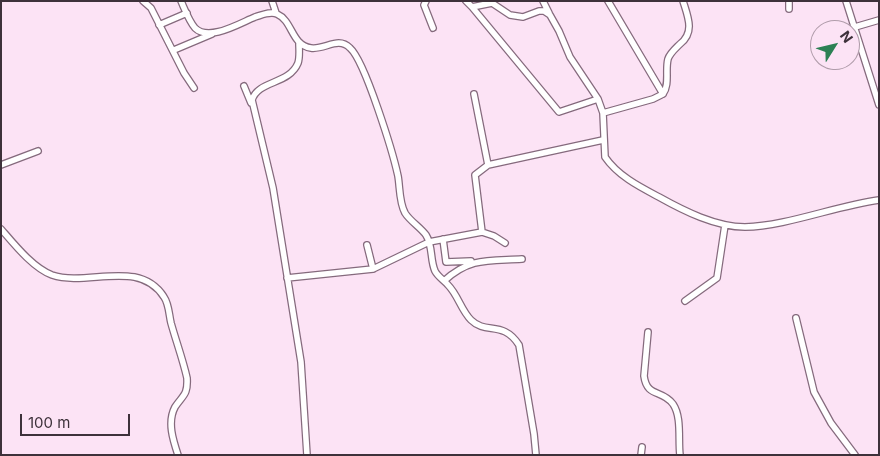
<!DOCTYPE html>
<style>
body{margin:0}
#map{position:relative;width:880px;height:456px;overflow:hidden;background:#fce3f5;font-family:Inter,sans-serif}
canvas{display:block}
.frame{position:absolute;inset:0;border:2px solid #3d313a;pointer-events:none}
.north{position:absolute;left:810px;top:20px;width:50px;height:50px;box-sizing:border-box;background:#fce3f5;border:1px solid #b09caa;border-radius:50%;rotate:54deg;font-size:14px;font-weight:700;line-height:20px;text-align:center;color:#3d313a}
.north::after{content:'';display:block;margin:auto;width:18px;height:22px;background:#2c8154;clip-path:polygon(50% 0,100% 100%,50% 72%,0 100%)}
.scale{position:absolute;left:20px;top:414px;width:110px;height:22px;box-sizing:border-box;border:2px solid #3d313a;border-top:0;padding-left:6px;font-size:15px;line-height:18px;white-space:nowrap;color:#3d313a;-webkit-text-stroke:4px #fce3f5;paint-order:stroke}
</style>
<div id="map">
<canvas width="880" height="456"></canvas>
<div class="frame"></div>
<div class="north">N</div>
<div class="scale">100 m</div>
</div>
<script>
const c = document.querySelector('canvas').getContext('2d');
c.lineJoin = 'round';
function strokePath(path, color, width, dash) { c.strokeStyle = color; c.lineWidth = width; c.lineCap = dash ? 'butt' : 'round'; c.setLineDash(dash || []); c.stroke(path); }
const street = new Path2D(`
 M143,1l8,7 33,65 10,15
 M181,1c4,9 8,20 14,27 14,14 45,-5 60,-11 7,-2 15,-6 22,-3 16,7 14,31 34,34 14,2 27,-12 39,0 15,13 43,105 48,128 2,11 1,26 7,37 5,8 15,14 21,22 7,11 4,25 9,36 3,6 9,9 13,14 10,10 13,25 23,35 15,15 32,0 48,25l15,89 2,21
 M272,1l4,12
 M426,1l-2,4 9,23
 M466,1l6,6 20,-4 18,12 13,2 16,-6h5l6,4 9,16 11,26 28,42 5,14 2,44c13,19 35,30 54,40 25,14 57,30 86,30 42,-1 90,-21 134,-27
 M543,1l6,12
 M608,1l55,93
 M846,1l33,104
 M472,7l87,105 39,-13
 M789,9v-8
 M159,25l28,-12
 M855,27l24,-7
 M299,43c0,6 1,14 -1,20 -9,22 -40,17 -46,37l21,88 28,174 6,93
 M174,50l38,-16
 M244,86l7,17
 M474,94l14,71
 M603,113l50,-14 10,-5c7,-10 2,-23 5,-35 2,-6 7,-10 12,-15 15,-12 8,-27 3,-43
 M1,165l37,-14
 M1,229c13,15 32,39 51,46 36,12 87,-17 112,22 5,7 5,18 7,26 5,18 12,37 16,55 1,17 -4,17 -12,29 -8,15 -2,33 3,48
 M482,232l12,4 11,7
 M443,239l3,23 25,-1
 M367,245l6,24
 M287,278l86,-9 56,-27 53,-10 -7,-57 13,-10 115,-25
 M444,281c26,-24 45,-20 78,-22
 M685,301l32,-23 8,-53
 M796,318l18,74 17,31 24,32
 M648,332l-4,44c3,22 18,13 29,28 9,13 5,36 7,51
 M641,455l1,-8`);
strokePath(street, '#856a7d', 8);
strokePath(street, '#fff', 5.5);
</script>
